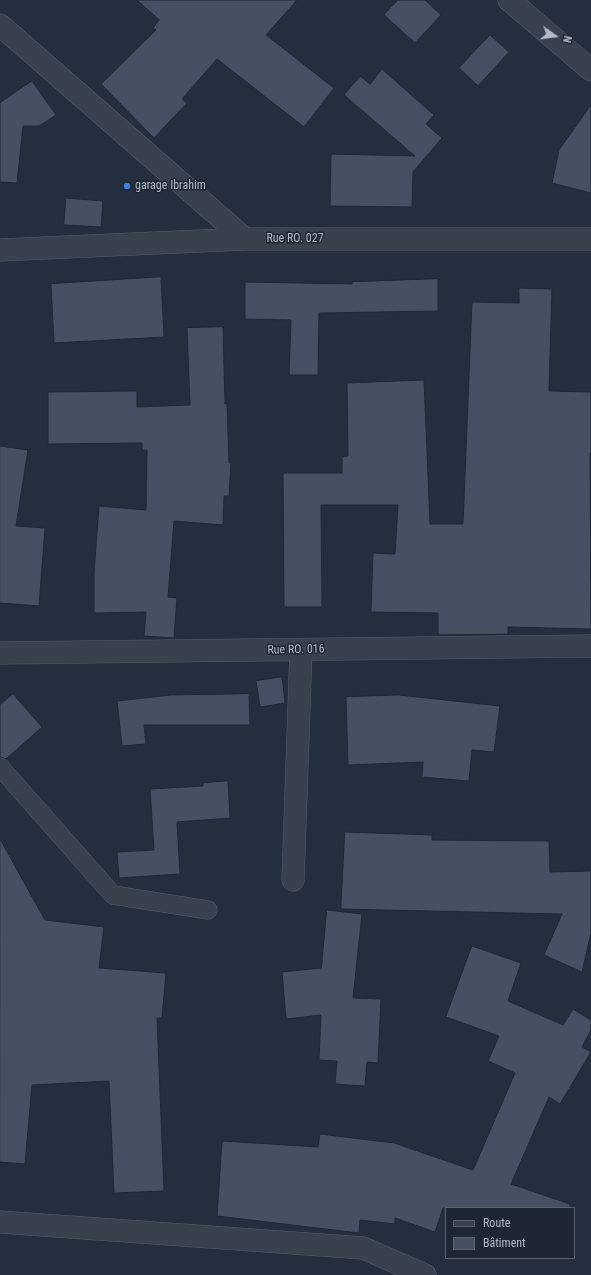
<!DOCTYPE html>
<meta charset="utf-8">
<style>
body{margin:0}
#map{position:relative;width:591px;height:1275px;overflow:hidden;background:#242f3e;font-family:"Roboto Condensed",sans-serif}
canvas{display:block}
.legend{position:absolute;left:445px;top:1207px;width:130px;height:52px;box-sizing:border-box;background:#1d2633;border:1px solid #59626f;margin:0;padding:5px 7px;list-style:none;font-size:12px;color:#b4bcc9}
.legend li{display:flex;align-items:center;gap:8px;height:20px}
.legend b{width:20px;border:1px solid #59626f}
.north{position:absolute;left:535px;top:16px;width:40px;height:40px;-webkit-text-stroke:3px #1d2633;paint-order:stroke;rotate:104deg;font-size:11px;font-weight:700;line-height:16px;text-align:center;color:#b4bcc9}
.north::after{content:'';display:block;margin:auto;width:14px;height:18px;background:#b4bcc9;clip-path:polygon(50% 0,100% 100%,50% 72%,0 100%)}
</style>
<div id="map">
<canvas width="591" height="1275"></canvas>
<ul class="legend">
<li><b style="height:5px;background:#38414e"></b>Route</li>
<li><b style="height:11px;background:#455162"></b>Bâtiment</li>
</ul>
<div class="north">N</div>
</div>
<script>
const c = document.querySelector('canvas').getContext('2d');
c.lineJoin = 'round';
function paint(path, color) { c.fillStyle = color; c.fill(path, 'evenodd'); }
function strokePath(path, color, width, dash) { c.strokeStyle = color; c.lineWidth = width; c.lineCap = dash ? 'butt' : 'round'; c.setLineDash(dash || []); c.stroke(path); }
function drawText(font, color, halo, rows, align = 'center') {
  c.font = font + ' "Roboto Condensed",sans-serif'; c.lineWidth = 3; c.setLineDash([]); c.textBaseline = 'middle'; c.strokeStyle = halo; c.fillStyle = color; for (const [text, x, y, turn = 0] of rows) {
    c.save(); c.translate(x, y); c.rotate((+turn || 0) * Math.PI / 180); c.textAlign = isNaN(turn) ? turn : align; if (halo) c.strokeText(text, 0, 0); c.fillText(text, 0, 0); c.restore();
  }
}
const building = new Path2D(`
 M137,0h160l-31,35 68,53 -30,39 -87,-68 -35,40 5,4 -33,35 -53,-54 55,-54 -3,-2 6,-8z
 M398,0h27l16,15 -26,28 -31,-28z
 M490,35l19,17 -31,34 -19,-18z
 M382,69l52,46 -8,9 16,14 -29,34 -1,35 -82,-1 1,-52 84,2 -71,-61 16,-19 10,8z
 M32,81l24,34 -17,11h-16l-6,57 -17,-1v-79z
 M591,105v88l-39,-10 7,-33z
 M66,198l37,3 -2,26 -37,-2z
 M161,277l3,60 -110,6 -3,-59z
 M438,279v32l-119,2 -1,62h-29l2,-55 -46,-1v-37l107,2v-2z
 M519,288l33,1 -3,102 42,1v61h-1l1,176 -83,-2v7l-70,1v-22l-67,-1 2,-59 22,1 3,-49h-77l1,102h-38l-1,-134h59v-16l6,-1 -1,-73 77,-3 6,144h33l9,-222 47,1z
 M223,327l2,77 2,-1 2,60h2l-2,33h-5l-1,29 -49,-4 -6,76 9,1 -3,40 -30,-2 2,-24 -52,1v-40l5,-67 47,4 1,-60h-5v-7l-94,1v-52l89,-1v16l53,-2 -3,-77z
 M0,446l28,4 -12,76 29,2 -6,78 -39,-3z
 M282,677l3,26 -25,4 -4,-26z
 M13,694l29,33 -36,32 -6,-2v-52z
 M249,694l1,31h-106l2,19 -24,2 -5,-45 54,-6z
 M399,695l101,11 -6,46 -22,-2 -3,31 -47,-4 1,-15 -75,3 -2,-68z
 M228,781l2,37 -53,4 3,52 -61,4 -2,-26 37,-2 -4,-61 53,-3v-3z
 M345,832l87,3v5l117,1 1,31 41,-1v62l-9,39 -38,-17 18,-41 -221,-5z
 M0,839l45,81 59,7 -5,41 67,5 -4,45h-5l7,173 -50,2 -5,-112 -77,4 -7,79 -25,-2z
 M327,910l35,4 -9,84 28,1 -3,64 -11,-1 -2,24 -30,-2 2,-23 -18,-1 2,-45 -35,4 -4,-47 39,-4z
 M472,946l49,17 -13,38 55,24 10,-16 18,11v10l-9,17 9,5 -31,52 -11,-7 -38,87 59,20v4h-127l-8,24 -40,-14v6l-35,-4 -1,13 -142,-17 5,-75 96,6 2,-13 74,9 79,27 42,-97 -27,-12 11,-25 -53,-19z`);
const service = new Path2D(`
 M0,767l113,128 95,15`);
const minor = new Path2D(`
 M509,0l82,70
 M0,25l245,214
 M0,250l245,-11h346
 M0,653l591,-7
 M293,880l8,-230
 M0,1222l363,26 62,27`);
const markers = [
 [127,186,4,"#3f7fe0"]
];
const poiNames = [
 ["garage Ibrahim",135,186]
];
const streetNames = [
 ["Rue RO. 027",295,239],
 ["Rue RO. 016",296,650,-1]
];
paint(building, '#455162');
strokePath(building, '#1f2835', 1);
strokePath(service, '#565f6c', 19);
strokePath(minor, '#565f6c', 23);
strokePath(service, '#38414e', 18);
strokePath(minor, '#38414e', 22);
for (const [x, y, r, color] of markers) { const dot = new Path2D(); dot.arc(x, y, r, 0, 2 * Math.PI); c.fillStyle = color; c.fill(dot); strokePath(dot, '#1d2633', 1.5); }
drawText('12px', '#b4bcc9', '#1d2633', poiNames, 'left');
drawText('12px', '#b4bcc9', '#1d2633', streetNames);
</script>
